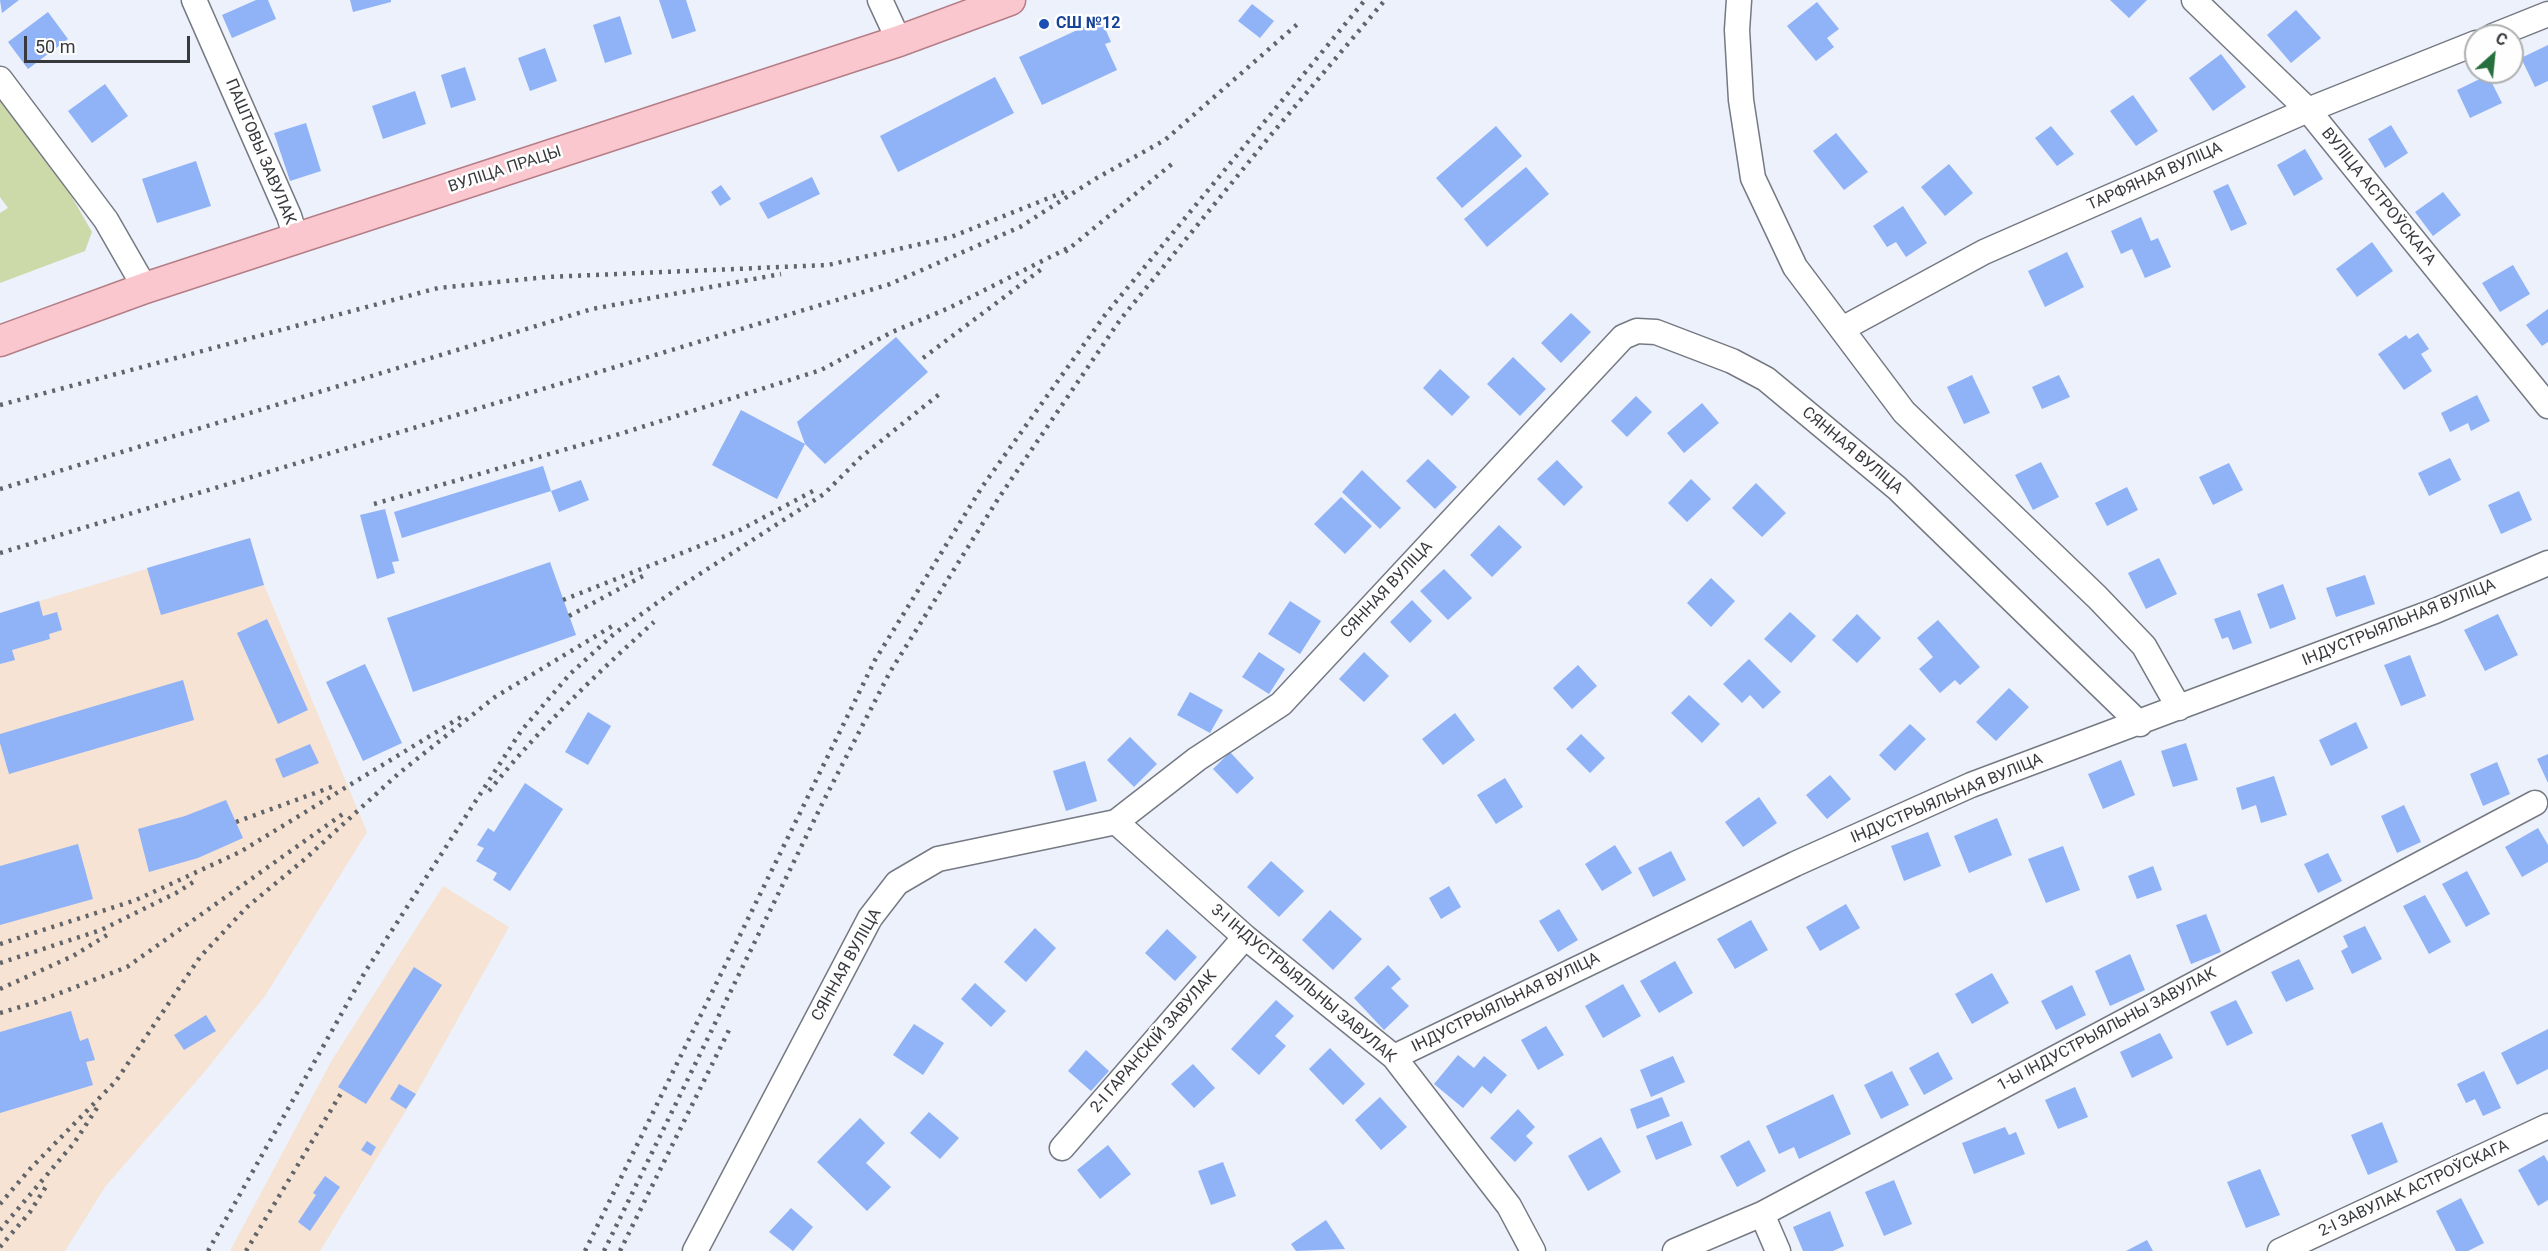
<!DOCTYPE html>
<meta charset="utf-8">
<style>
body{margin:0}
#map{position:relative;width:2548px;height:1251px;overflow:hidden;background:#ecf1fb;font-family:Roboto,sans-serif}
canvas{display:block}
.north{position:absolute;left:2464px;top:24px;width:60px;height:60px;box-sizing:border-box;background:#fefefe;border:2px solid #aeafb1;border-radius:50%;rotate:27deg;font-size:16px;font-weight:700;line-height:24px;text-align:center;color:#37393d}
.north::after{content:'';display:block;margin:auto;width:21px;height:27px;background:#276f3c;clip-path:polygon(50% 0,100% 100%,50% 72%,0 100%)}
.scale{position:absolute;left:24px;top:36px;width:166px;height:27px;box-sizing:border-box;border:3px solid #37393d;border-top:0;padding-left:8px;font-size:18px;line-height:21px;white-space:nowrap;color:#37393d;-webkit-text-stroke:4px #fefefe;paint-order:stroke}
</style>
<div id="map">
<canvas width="2548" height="1251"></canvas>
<div class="north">С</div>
<div class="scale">50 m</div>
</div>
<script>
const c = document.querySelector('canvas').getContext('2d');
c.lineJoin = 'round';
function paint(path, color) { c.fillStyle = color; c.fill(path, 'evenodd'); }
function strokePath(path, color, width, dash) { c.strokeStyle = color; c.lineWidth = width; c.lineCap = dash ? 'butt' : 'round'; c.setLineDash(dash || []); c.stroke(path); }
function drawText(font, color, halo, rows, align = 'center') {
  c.font = font + ' Roboto,sans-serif'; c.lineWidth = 5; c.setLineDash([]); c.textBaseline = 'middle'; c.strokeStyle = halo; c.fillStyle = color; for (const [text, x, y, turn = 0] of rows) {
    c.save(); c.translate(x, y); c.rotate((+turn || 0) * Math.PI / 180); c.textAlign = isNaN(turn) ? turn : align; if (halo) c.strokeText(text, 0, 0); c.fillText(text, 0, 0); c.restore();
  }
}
const industrial = new Path2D(`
 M250,538l14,47 103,247 -102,164 -59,74 -101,117 -40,64h-65v-638z
 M443,886l66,41 -93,167 -96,157h-90l102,-191z`);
const green = new Path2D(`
 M0,95l62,85 30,52 -7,19 -85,32v-70l8,-5 -8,-11z`);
const building = new Path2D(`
 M0,0h19l-17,13z
 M256,0h12l8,19 -44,19 -10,-23z
 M350,0h41v2l-38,10z
 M659,0h27l10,31 -24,8z
 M2110,0h37l-18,18z
 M1817,2l22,27 -12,9 7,9 -18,14 -29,-35z
 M1252,4l22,17 -14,17 -22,-17z
 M2296,10l25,28 -30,25 -24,-28z
 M48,12l20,27 -40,30 -20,-27z
 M620,16l12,38 -27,9 -12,-38z
 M1101,19l10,23 -6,2 12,26 -75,35 -23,-48z
 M2548,45v36l-13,6 -14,-29z
 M545,48l12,33 -27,10 -12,-33z
 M2221,54l25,33 -33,24 -24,-33z
 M465,67l11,33 -25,8 -10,-33z
 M2488,75l14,28 -32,15 -13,-28z
 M995,77l19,36 -116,59 -18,-36z
 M105,84l23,32 -36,27 -24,-32z
 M415,91l11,33 -43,15 -11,-33z
 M2133,95l25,36 -22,15 -26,-35z
 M306,123l15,48 -31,10 -16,-48z
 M2391,125l17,28 -23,15 -17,-29z
 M1496,126l26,30 -60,52 -26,-30z
 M2051,126l23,28 -17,12 -22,-28z
 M1836,133l32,39 -24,18 -31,-39z
 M2305,149l18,30 -29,17 -17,-31z
 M196,161l15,45 -54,17 -15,-44z
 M1949,164l24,29 -28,23 -24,-29z
 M1526,167l23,27 -62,53 -23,-28z
 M812,177l8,17 -52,25 -9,-16z
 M2228,184l19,40 -16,7 -18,-40z
 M721,185l10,14 -11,7 -9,-14z
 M2443,192l18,23 -28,21 -18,-24z
 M1903,206l24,37 -21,14 -10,-15 -9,5 -14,-21z
 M2141,217l10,24 7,-3 13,29 -26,11 -13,-29 -11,5 -10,-23z
 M2372,242l21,29 -36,26 -21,-28z
 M2067,252l17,35 -39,20 -17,-36z
 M2513,265l17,29 -30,18 -18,-29z
 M2548,309v33l-6,4 -16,-21z
 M1571,313l20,19 -30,31 -20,-20z
 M2418,333l11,16 -8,5 11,17 -28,19 -26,-36 28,-19 3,4z
 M896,337l32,35 -103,92 -20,-20 -28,55 -65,-34 29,-55 64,34 -8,-22z
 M1513,357l33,32 -26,27 -33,-32z
 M1440,369l30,28 -18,19 -29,-28z
 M1972,375l18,38 -26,11 -17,-37z
 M2059,375l11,22 -28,12 -10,-22z
 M2477,395l13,26 -19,10 -3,-8 -18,9 -9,-19z
 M1636,396l16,16 -25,25 -16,-16z
 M1702,403l17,20 -35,30 -17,-20z
 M2450,458l11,22 -32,16 -11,-23z
 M1428,459l29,28 -22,22 -29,-28z
 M1557,460l26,27 -19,19 -27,-27z
 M2041,462l18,35 -26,13 -18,-35z
 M2229,463l14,27 -30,15 -14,-28z
 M543,466l8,25 -149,47 -8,-26z
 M1362,470l39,38 -21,21 -38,-37z
 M1691,479l20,20 -24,23 -19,-19z
 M581,480l8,20 -30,12 -8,-21z
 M1756,483l30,30 -24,24 -30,-29z
 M2127,487l11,23 -31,16 -12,-23z
 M2519,491l13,29 -31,14 -13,-29z
 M1341,497l31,29 -27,28 -31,-30z
 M385,509l14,52 -7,1 3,11 -18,6 -17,-64z
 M1499,525l23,22 -30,30 -22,-22z
 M250,538l14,47 -103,30 -14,-47z
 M2159,558l18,36 -31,15 -18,-36z
 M550,562l26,73 -163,57 -26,-74z
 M1444,569l28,29 -24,22 -28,-29z
 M2365,575l10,29 -39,13 -10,-29z
 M1711,578l24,23 -24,26 -24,-24z
 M2283,584l13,35 -26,10 -13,-35z
 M1412,600l20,21 -22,22 -20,-21z
 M39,601l4,15 14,-4 5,18 -13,4 1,5 -38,11 3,10 -15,4v-51z
 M1290,601l31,20 -21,33 -32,-20z
 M2240,610l12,33 -19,7 -5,-13 -6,2 -8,-20z
 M1790,612l26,24 -25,27 -27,-24z
 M1857,614l24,24 -24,25 -25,-23z
 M2498,614l20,41 -33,16 -21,-41z
 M267,619l41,91 -30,14 -41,-91z
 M1938,620l42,47 -20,18 -5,-5 -15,13 -21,-24 14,-12 -16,-19z
 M1259,652l26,17 -16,25 -27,-17z
 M1364,652l25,24 -25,26 -25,-23z
 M2410,655l16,41 -25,10 -17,-41z
 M1749,659l32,33 -18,17 -13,-14 -8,8 -19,-19z
 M365,664l37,79 -39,18 -37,-79z
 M1578,665l19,21 -25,23 -19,-21z
 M183,680l11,40 -185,54 -9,-31v-9z
 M2009,688l20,19 -33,34 -20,-19z
 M1190,692l33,18 -13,23 -33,-18z
 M1689,695l31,29 -18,19 -31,-30z
 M588,712l23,14 -23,39 -23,-13z
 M1455,713l20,27 -32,25 -21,-26z
 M2356,722l12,26 -37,18 -12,-26z
 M1910,724l16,15 -31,32 -16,-16z
 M1581,734l24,24 -15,15 -24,-24z
 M1130,737l27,27 -23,23 -27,-27z
 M2186,743l12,37 -25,7 -12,-36z
 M310,744l9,19 -36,15 -8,-19z
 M1230,752l24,26 -17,16 -24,-25z
 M2548,754v29l-11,-24z
 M2121,760l14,35 -32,14 -15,-35z
 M1085,761l12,40 -31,10 -13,-40z
 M2497,762l13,32 -27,12 -13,-32z
 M1830,775l21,24 -24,20 -21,-24z
 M2274,776l13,39 -26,8 -5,-18 -14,5 -6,-22z
 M1505,778l18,29 -27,17 -19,-29z
 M525,783l38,26 -53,82 -17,-11 4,-7 -21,-12 8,-13 -7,-3 11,-17 6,4z
 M1759,797l18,26 -34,24 -18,-25z
 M226,800l17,38 -45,20 -49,14 -11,-43 47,-13z
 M2404,805l17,37 -24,11 -16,-37z
 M1997,818l15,37 -43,18 -15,-37z
 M2538,828l10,17v17l-26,15 -17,-30z
 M1928,832l13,34 -37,15 -13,-35z
 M78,844l15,55 -93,26v-59z
 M1615,845l17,28 -30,18 -17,-27z
 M2063,846l17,44 -34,13 -18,-44z
 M1671,851l15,29 -33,17 -15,-29z
 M2328,853l14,28 -24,12 -14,-29z
 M1271,861l33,30 -25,26 -32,-30z
 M2153,866l9,24 -25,9 -9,-23z
 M2467,871l23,43 -24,13 -24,-43z
 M1449,886l12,21 -20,12 -12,-21z
 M2425,895l26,47 -22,12 -26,-48z
 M1846,904l14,24 -40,23 -14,-24z
 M1559,909l19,31 -20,12 -19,-31z
 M1330,910l32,29 -29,31 -31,-30z
 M2206,914l15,38 -30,12 -15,-39z
 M1751,920l17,30 -33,19 -18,-30z
 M2365,926l17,33 -30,15 -11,-23 7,-4 -5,-11z
 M1035,928l21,20 -30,34 -22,-20z
 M1167,929l30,28 -22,24 -30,-28z
 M2130,954l15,36 -35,16 -15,-35z
 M2299,959l15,30 -28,13 -15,-30z
 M1675,961l18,32 -34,20 -19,-32z
 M1388,965l13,14 -10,9 18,18 -25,24 -30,-32z
 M414,967l28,18 -76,119 -28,-17z
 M1992,973l17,30 -37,21 -17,-30z
 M975,983l31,28 -15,16 -30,-28z
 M1623,984l18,32 -38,22 -18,-32z
 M2072,985l14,30 -30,15 -15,-29z
 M1276,1000l18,16 -19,20 11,10 -27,29 -28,-26z
 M2236,1000l17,33 -26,13 -17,-34z
 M71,1011l9,30 8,-3 7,22 -9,2 7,23 -93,28v-81z
 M206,1015l10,16 -32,19 -10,-15z
 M914,1024l30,19 -21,32 -30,-20z
 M1546,1026l18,29 -26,15 -17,-30z
 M2548,1029v40l-31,16 -16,-32z
 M2160,1033l13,25 -41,20 -12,-26z
 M1330,1048l35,36 -22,21 -34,-36z
 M1086,1050l23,21 -18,20 -23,-20z
 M1938,1052l15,27 -29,16 -15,-27z
 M1458,1055l16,13 10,-12 23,19 -16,19 -9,-8 -19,22 -29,-24z
 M1673,1056l12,26 -34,15 -11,-27z
 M1193,1064l22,24 -21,20 -23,-24z
 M1892,1071l17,34 -28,14 -17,-34z
 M2484,1071l17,37 -18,8 -8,-17 -9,4 -9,-19z
 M399,1084l17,10 -10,15 -16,-10z
 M2075,1087l13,30 -30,12 -13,-29z
 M1833,1094l18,40 -52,25 -5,-12 -15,7 -13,-28z
 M1380,1097l27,30 -26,23 -26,-30z
 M1662,1097l8,19 -33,13 -7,-20z
 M1518,1109l17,18 -9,9 7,7 -18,19 -25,-24z
 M929,1112l30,26 -19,21 -30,-26z
 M860,1118l25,25 -19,20 25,24 -24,24 -50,-49z
 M1682,1121l10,24 -36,15 -10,-24z
 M2382,1122l16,40 -30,13 -17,-40z
 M2005,1127l4,8 7,-3 9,22 -51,20 -12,-31z
 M1601,1137l20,35 -33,19 -20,-35z
 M1749,1140l17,31 -29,16 -17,-31z
 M367,1141l9,6 -5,9 -10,-6z
 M1108,1145l23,29 -31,25 -23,-29z
 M2544,1155l4,7v38l-10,6 -20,-36z
 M1223,1162l13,34 -25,9 -13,-34z
 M2260,1169l20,46 -34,13 -19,-46z
 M325,1176l15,11 -30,44 -12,-9 18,-27 -3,-2z
 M1894,1180l18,44 -28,12 -19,-44z
 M2461,1198l23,45 -16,8h-12l-20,-40z
 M791,1208l22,19 -20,24 -24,-19z
 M1830,1211l14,35 -11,5h-30l-10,-24z
 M1326,1220l19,29 -49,2 -5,-7z
 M2147,1240l6,11h-27z`);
const minor = new Path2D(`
 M194,0l95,216 7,22
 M880,0l19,41
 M1739,0l-2,30 4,70 12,78 42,89 109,145 193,185 47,49 35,62
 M2194,0l114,110 240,296
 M2493,36l55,-22
 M0,79l106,141 39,68
 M1842,329l142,-77 324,-142 168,-67
 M1116,822l129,115 149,120 115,149 24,45
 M1394,1057l401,-193 176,-79 464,-174 113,-48
 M1062,1148l183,-211
 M1762,1214l16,37
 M695,1251l175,-333 27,-35 41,-24 178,-37 81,-63 84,-55 342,-367 14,-6 19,1 76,29 34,18 131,109 243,236
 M1675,1251l87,-37 773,-411
 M2280,1251l268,-125`);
const major = new Path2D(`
 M0,341l145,-53 754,-247 111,-41`);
const rail = new Path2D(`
 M1065,252l108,-89
 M923,358l120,-90
 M0,405l438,-117 109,-11 281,-12 123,-28 113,-45
 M0,489l592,-180 189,-35
 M374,504l249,-71 198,-63 71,-38 57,-24 121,-61
 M0,553l890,-269 130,-57 75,-48 70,-39 136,-119
 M563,600l177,-70 75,-40
 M569,616l74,-40
 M489,791c50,-62 106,-116 165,-169
 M236,822l101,-37
 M0,944l136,-44 104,-48 221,-135
 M0,963l101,-33 75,-37 22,-14
 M0,989l73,-33 39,-24
 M0,1013l37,-11 90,-35 220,-156
 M0,1204l30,-35 86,-88 84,-124 47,-50 58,-48 93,-85 97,-77 119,-72
 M0,1230l74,-87 23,-35
 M0,1247l30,-35 17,-27
 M208,1251l157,-279 156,-241 49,-57 45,-41 63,-45 146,-94 37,-37 81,-65
 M246,1251l97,-161
 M585,1251l290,-591 107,-173 123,-172 260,-315
 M604,1251l219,-449 67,-130 108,-173 122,-179 150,-184 115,-136
 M620,1251l109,-221`);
const markers = [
 [1044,24,6,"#1a4fb4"]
];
const transitNames = [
 ["СШ №12",1056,24]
];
const streetNames = [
 ["ПАШТОВЫ ЗАВУЛАК",260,152,67],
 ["ВУЛІЦА ПРАЦЫ",505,170,-18],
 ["ТАРФЯНАЯ ВУЛІЦА",2155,177,-24],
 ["ВУЛІЦА АСТРОЎСКАГА",2378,197,51],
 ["СЯННАЯ ВУЛІЦА",1852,451,40],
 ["СЯННАЯ ВУЛІЦА",1387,590,-47],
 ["ІНДУСТРЫЯЛЬНАЯ ВУЛІЦА",2399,623,-22],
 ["ІНДУСТРЫЯЛЬНАЯ ВУЛІЦА",1947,799,-23],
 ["СЯННАЯ ВУЛІЦА",847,965,-61],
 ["3-І ІНДУСТРЫЯЛЬНЫ ЗАВУЛАК",1303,984,40],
 ["ІНДУСТРЫЯЛЬНАЯ ВУЛІЦА",1506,1003,-26],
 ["1-Ы ІНДУСТРЫЯЛЬНЫ ЗАВУЛАК",2107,1030,-28],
 ["2-І ГАРАНСКІЙ ЗАВУЛАК",1154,1042,-49],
 ["2-І ЗАВУЛАК АСТРОЎСКАГА",2414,1189,-25]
];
paint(industrial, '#f6e3d3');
paint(green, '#ccdaaa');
paint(building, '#90b2f7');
strokePath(minor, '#757982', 27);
strokePath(major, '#b57d86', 33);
strokePath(minor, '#fff', 24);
strokePath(major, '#fbc7ce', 30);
strokePath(rail, '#616469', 4.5, [3, 6]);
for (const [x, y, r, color] of markers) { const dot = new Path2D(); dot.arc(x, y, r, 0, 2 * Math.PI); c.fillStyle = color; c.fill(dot); strokePath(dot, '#fefefe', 2); }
drawText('bold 16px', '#164399', '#fefefe', transitNames, 'left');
drawText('16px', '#37393d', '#fefefe', streetNames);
</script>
